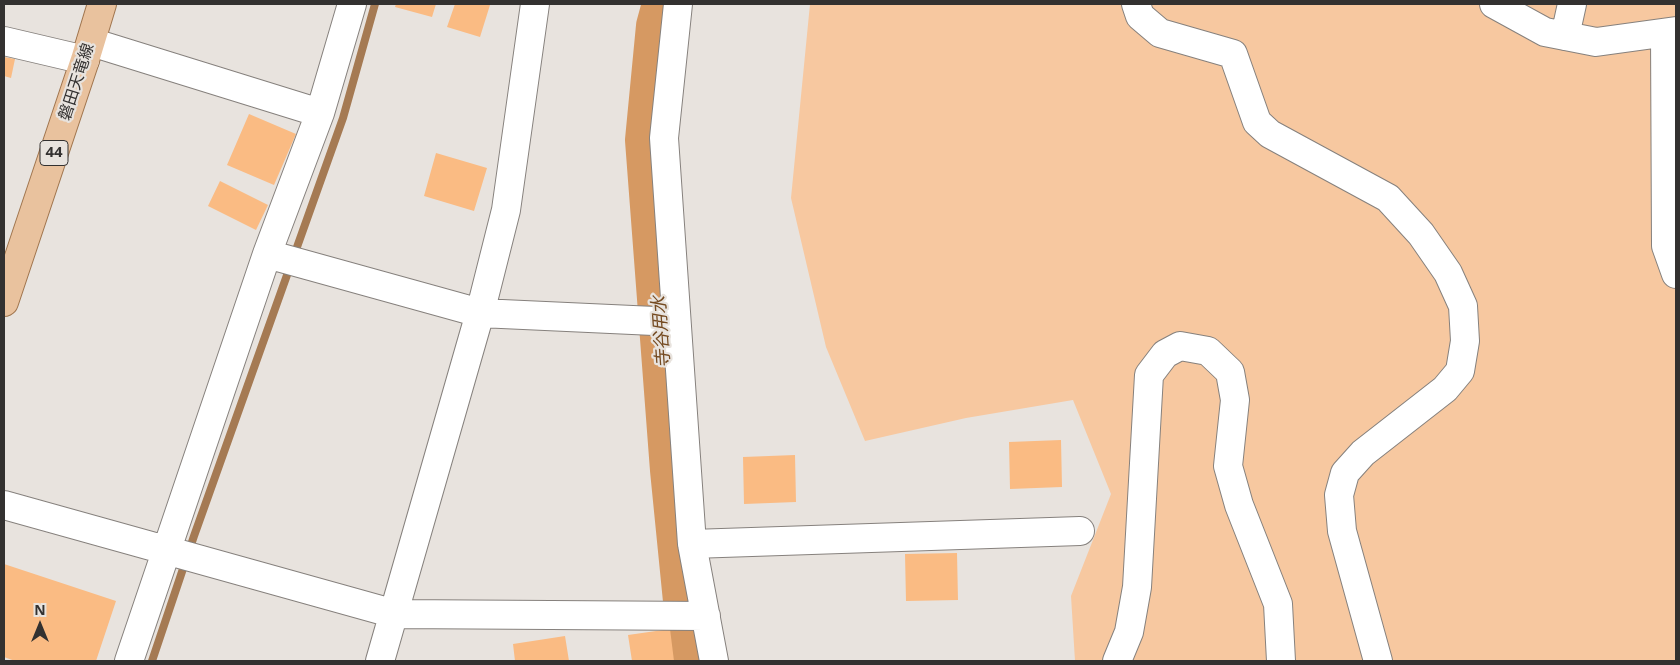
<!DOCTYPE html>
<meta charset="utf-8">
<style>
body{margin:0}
#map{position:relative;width:1680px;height:665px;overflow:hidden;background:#e8e3de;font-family:"Open Sans",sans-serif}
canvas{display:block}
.frame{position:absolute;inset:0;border:5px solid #333130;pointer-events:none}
.north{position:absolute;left:15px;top:600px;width:50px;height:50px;-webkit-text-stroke:4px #e8e3de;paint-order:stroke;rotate:0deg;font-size:14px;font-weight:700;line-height:20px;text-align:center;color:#333130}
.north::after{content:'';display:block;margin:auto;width:18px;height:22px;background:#333130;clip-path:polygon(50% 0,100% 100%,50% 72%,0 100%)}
</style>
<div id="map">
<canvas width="1680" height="665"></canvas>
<div class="frame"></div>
<div class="north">N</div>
</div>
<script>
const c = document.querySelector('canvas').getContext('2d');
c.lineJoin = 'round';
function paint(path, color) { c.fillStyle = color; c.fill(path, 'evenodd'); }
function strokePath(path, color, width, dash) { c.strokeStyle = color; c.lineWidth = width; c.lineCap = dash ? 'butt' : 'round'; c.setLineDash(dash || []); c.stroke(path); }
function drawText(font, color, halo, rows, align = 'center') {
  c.font = font + ' "Open Sans","Noto Sans JP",sans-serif'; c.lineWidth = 4.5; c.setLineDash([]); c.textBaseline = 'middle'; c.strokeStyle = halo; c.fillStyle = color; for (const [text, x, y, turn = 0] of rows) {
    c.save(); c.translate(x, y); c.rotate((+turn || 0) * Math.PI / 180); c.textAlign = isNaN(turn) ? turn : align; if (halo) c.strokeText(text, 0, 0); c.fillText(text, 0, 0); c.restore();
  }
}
const green = new Path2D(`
 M810,4h866v657h-601l-4,-65 40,-102 -38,-94 -107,18 -101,23 -39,-94 -35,-149z`);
const stream = new Path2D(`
 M152,661l42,-125 149,-418 32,-114`);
const river = new Path2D(`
 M664,4l-6,22 -11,114 25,330 19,191`);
const building = new Path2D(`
 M396,4h40l-4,13 -37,-10z
 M455,4h30l5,1 -10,32 -33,-10z
 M4,57l11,2 -4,19 -7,-2z
 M249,114l47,20 -22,51 -47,-20z
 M436,153l51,15 -13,43 -50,-15z
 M220,181l48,24 -12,25 -48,-24z
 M1061,440l1,47 -52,2 -1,-47z
 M795,455l1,47 -52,2 -1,-47z
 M957,553l1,47 -52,1 -1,-47z
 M4,564l112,37 -20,60h-81l-11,-4z
 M670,629l4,32h-42l-4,-26z
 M565,636l4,25h-54l-2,-17z`);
const minor = new Path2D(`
 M678,4l-14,134 28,406 22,117
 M1136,4l4,12 20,17 73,21 24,68 13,12 118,64 33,36 27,39 15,33 2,35 -5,30 -15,18 -82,64 -18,20 -6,22 3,36 36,130
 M1494,4l51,28 51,10 80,-11
 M1665,33l1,213 10,28
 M1565,36l7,-32
 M4,41l81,19
 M91,42l229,71
 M267,254l213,59 196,9
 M4,505l391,109 311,2
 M692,544l388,-13
 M129,661l138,-407 53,-141 32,-109
 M380,661l100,-348 26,-103 29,-206
 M1117,661l12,-29 8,-45 12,-212 16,-21 15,-8 28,5 22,21 5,28 -7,66 11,39 39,99 3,57`);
const major = new Path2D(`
 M4,302l81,-242 17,-56`);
const shields = [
 [54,153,28]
];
const shieldNames = [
 ["44",54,153]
];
const streetNames = [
 ["磐田天竜線",77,82,-72]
];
const waterNames = [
 ["寺谷用水",662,332,-94]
];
paint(green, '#f7c8a0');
strokePath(stream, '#a57a53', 8);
strokePath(river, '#d69962', 44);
paint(building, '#fabb83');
strokePath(minor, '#86817d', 30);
strokePath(major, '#a0754e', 30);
strokePath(minor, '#fff', 28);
strokePath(major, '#e9c29e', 28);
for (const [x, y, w] of shields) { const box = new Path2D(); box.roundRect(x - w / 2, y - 12.5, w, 25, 4); c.fillStyle = '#e8e3de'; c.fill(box); strokePath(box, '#333130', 1); }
drawText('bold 15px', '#333130', null, shieldNames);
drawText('16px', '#333130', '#e8e3de', streetNames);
drawText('italic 18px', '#754b22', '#e8e3de', waterNames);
</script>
